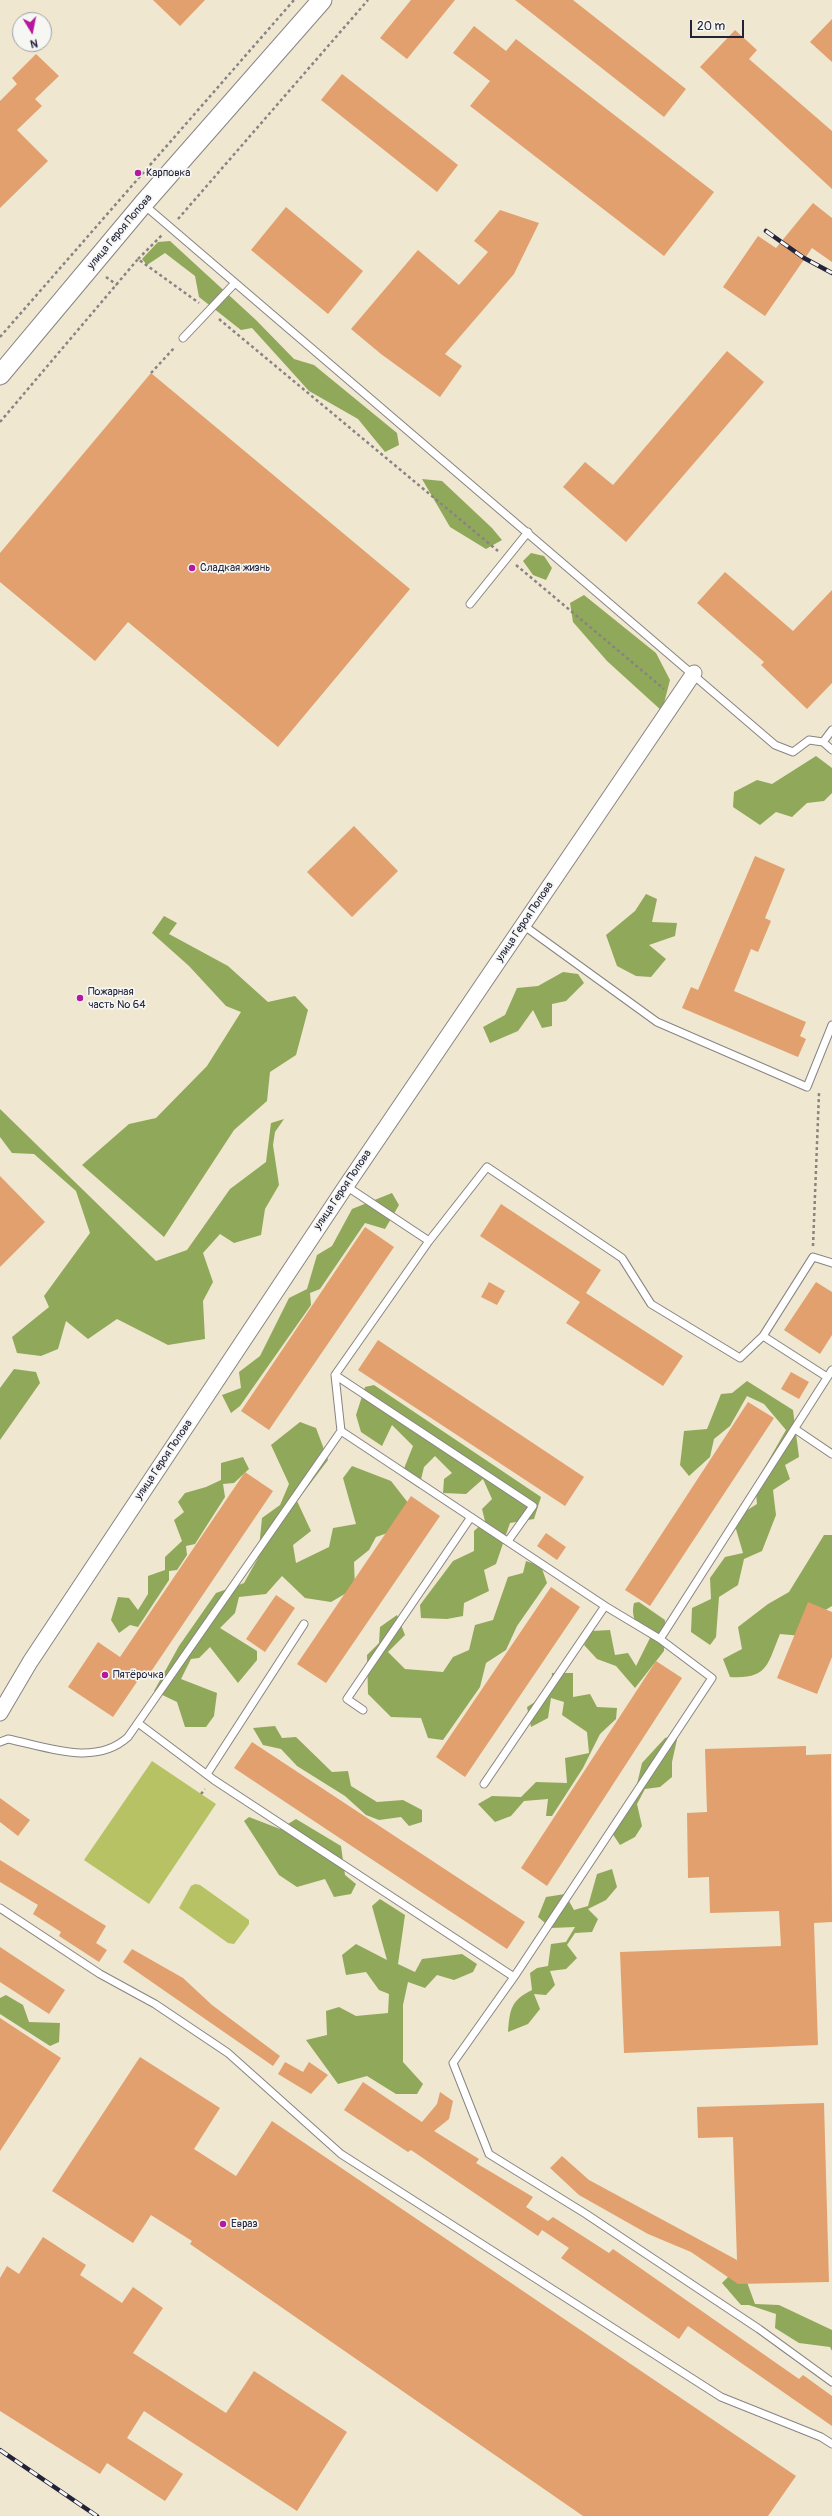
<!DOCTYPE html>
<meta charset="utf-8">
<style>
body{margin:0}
#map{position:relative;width:832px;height:2516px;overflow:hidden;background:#efe7cf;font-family:Pangolin,sans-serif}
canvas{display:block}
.north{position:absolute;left:12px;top:12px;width:40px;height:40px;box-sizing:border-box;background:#f6f6f2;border:1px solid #a1a1a9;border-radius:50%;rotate:170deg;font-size:11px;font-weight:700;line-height:16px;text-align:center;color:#22223b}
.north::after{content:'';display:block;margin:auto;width:14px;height:18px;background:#b5179e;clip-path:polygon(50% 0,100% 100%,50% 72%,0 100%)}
.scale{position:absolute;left:690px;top:20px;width:54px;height:18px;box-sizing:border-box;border:2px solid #22223b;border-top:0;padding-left:5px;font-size:12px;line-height:14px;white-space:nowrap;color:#22223b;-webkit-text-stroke:3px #f6f6f2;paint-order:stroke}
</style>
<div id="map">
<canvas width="832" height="2516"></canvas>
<div class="north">N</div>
<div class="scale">20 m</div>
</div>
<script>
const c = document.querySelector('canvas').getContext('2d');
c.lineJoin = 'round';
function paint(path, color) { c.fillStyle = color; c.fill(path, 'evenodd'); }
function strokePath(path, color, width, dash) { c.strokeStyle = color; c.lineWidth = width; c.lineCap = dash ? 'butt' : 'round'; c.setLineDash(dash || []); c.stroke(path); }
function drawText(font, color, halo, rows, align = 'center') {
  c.font = font + ' Pangolin,sans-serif'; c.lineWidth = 3.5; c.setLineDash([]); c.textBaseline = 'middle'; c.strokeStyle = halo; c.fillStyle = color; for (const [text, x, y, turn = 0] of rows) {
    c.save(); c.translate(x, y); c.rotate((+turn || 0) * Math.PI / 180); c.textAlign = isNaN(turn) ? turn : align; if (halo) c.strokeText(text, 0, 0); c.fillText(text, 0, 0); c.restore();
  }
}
const green = new Path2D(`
 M152,1761l64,43 -67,100 -65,-44z
 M195,1884l5,1 49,35v4l-15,20 -6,-1 -49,-35 12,-22z`);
const forest = new Path2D(`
 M170,241l86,79 38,39 20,6 83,68 2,12 -14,7 -27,-33 -49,-28 -57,-63 -11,2 -42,-33 -4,-21 -30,-23 -18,12 -5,-6 16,-17z
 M422,479l20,2 50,47 10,12 -16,9 -36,-22z
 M531,553l13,3 8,12 -6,12 -13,-5 -10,-14z
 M584,595l72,58 14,27 -8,31 -55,-50 -34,-39 -3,-19z
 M816,756l16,12v25l-8,8 -17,2 -15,14 -16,-5 -16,13 -27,-18 1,-15 23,-12 15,4z
 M646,894l11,5 -5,23 25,1 -2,13 -26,9 17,14 -15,18 -15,-1 -19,-10 -11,-31 29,-24z
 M164,916l13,7 -8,11 59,32 40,36 27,-6 13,14 -12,45 -26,17 -3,29 -33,29 -70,107 -82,-72 47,-41 27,-6 51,-52 34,-54 -15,-6 -37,-40 -37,-33z
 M563,972l15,2 6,9 -18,18 -14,3v22l-10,2 -9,-18 -15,21 -28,12 -7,-16 22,-12 12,-27 21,-2z
 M0,1109l156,152 31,-11 43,-61 36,-27 5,-39 13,-4 -9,13 -2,13 6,40 -14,24 -4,26 -27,8 -14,-9 -17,19 10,29 -10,19 2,38 -37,6 -51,-26 -29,20 -22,-18 -8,28 -17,7 -24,-3 -5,-16 37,-30 -5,-11 46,-63 -14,-42 -42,-37 -22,-1 -12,-16z
 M392,1193l7,12 -14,24 -20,-6 -45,66 -10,4 1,12 -71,101 -9,7 -9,-18 19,-7 -2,-16 21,-16 29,-58 18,-9 10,-34 15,-9 20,-37z
 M14,1369l22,3 4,11 -40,57v-52z
 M747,1381l46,29 6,47 -14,8 5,14 -17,11 3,25 -14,36 -18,8 -6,26 -19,12 -3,40 -6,8 -19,-13 1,-24 19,-9 -1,-21 15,-21 18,-4 -10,-34 24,-15 -2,-20 31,-54 -22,-26 -17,-8 -17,30 -16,13 -4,18 -21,19 -9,-11 4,-34 23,-2 14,-35 11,-1z
 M374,1385l167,112 -7,22 -24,4 -14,41 -12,6 5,21 -25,12 -1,13 -16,3 -26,-1 -1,-13 33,-44 21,-10v-20l11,-10 -3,-12 10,-10 -9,-20 -17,15 -23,-1 1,-14 8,-6 -17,-17 -11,11 -5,21 -18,-12 12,-30 -21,-21 -10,21 -21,-14 -5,-17 9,-28z
 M300,1422l16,6 12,32 -31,41 14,30 -18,14 3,18 33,-16 4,-19 23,-4 -13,-46 9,-12 39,15 25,32 -17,16 -23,8 -7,13 -15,12 1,26 -24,14 -26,-4 -23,-22 -16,18 -27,3 -4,16 -15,15 37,23v9l-19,23 -28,-36 -11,11 -8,1 -10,20 36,14 -3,23 -8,11h-21l-8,-25 -23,-11 25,-45 37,-53 28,-10 14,-25 4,-40 18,-13 9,-21 -18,-39z
 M243,1457l6,12 -15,14 -11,1 2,13 -30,47 -9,2 1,9 -10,15 -8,1v9l-31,47 -8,-2 -11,8 -8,-13 7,-23 11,1 9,12 10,-16v-18l17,-6v-13l17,-16 -8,-21 10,-8 -6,-10 7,-9 21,-6 15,-7v-17z
 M824,1535h8v71l-23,14 -7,16 -22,-2c-13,31 -12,45 -50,43l-7,-18 19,-10 -4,-22 30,-23 21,-12z
 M526,1561l15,5 6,17 -30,43 -11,24 -20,13 -6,24 -37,53 -15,-2 -7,-20 -30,-1 -23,-23 -1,-39 12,-12 1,-16 17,-12 8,20 -17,17 17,17 38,3 10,-15 16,-7 6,-25 18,-5 15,-43 15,-4z
 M639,1602l26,18 -1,31 -29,37 -19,-22 -19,-7 -13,-14 8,-14 18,-1 5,25 13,-2 8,13 14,-28c-11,-9 -20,-19 -16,-35z
 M552,1673h21v24l17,-3 7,13 20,1 -1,11 -16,15 -17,34 -31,48h-6l2,-17 -24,2 -13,15 -16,6 -17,-18 14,-8 29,1 15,-15 31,1 -2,-25 24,-5 -2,-21 -25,-17 2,-13 -13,-4 -3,20 -17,9 -4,-20 24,-15z
 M275,1726l7,12 14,-1 36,35 16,-1 3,15 26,16 26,-2 19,10v12l-13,4 -8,-9 -22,3 -13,-5 -21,-19 -48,-30 -16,-17 -18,-4 -10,-17z
 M678,1735l-6,27v15l-12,10 -15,2 -8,15 5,22 -7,11 -15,8 -12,-18 25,-26 9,-38 23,-25z
 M249,1817l31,12 16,-10 45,27 4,29 11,9 -5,10 -17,3 -9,-18 -28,8 -18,-12 -35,-54z
 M612,1869l5,18 -11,13 -18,9 10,10 -6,13 -17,1 -8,12 10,13 -11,11 -16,2 5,14 -9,10 -12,-1 6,15 -12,15 -20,8c2,-22 2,-31 24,-42l-2,-17 7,-5 11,-2 3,-22 15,-2 9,-15 -24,1 -13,-11 8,-20 19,-3 9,16 14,-4 9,-32z
 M380,1899l25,16 -7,49 17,8 7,-13 40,-5 15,10 -4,8 -19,8 -17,-5 -12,13 -17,-6 -5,23v57l20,22 -6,10h-21l-29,-18 -29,8 -32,-44 21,-5 -1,-24 13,-4 17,9 32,-3 1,-19 -10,-4 -13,-18 -20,3 -4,-20 14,-11 31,16 -15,-54z
 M6,1995l17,10 6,17 31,1 -1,19 -9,4 -50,-32v-16z
 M731,2274h13l11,30 24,1 53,25v21l-2,-4 -31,-4 -24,-15 1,-14 -27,-9h-8l-19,-22z`);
const building = new Path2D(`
 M153,0h52l-25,26z
 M411,0h44l-48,59 -27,-21z
 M515,0h58l113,89 -22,28z
 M832,19v43l-22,-20z
 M474,26l32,25 10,-12 198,153 -50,64 -194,-150 20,-25 -37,-28z
 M735,30l22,20 -8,9 83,72v58l-132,-122z
 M36,54l23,22 -24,23 7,7 -25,24 31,31 -48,47v-107l17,-17 -5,-6z
 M342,74l116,91 -21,27 -116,-92z
 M813,203l19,15v44l-20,-14 -47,68 -42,-29 35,-51 18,12z
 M286,207l77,64 -35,43 -77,-64z
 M500,210l39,13 -25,51 -69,80 17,12 -22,31 -59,-43 -30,-25 67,-79 41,35 29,-33 -14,-11z
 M727,351l37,31 -138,160 -63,-55 22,-25 28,23z
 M151,373l259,216 -132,158 -150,-125 -33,39 -95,-79v-29z
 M725,572l68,59 39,-41v93l-25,26 -46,-44 3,-3 -67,-59z
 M354,826l44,45 -46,46 -45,-45z
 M755,856l30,13 -20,49 6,3 -13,31 -7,-3 -17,42 72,31 -6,14 6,3 -8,18 -116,-49 9,-21 7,3z
 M0,1176l45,46 -45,45z
 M501,1204l100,66 -15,23 97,63 -20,30 -97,-63 14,-21 -100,-66z
 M365,1227l29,20 -125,183 -28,-19z
 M489,1282l16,9 -8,14 -16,-8z
 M816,1282l16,10v43l-12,19 -36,-24z
 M378,1340l206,137 -19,29 -207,-136z
 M791,1372l18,10 -10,17 -18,-10z
 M748,1402l26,16 -124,188 -25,-16z
 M245,1472l28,19 -125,185 -5,-3 -30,44 -45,-30 30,-45 22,15z
 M411,1496l29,20 -114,167 -29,-19z
 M546,1533l20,14 -9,13 -20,-14z
 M551,1587l29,20 -115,170 -29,-20z
 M276,1595l19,13 -30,44 -19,-13z
 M808,1602l24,10v45l-15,37 -40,-16z
 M656,1661l26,17 -135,208 -26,-18z
 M252,1742l273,180 -18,27 -273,-181z
 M806,1746v9l25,-1 1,168 -18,1 4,122 -194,8 -4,-101 161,-6 -2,-35 -69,2 -1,-36 -21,1 -1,-65 20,-1 -2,-63z
 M0,1798l30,22 -12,16 -18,-14z
 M0,1860l106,66 -10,17 11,7 -8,12 -40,-26 2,-4 -28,-18 5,-9 -38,-23z
 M0,1947l65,43 -16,24 -49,-32z
 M132,1949l51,29 29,27 68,51 -7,10 -150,-104z
 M0,2018l61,40 -61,93z
 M140,2057l80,51 -26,41 42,27 36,-55 524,355 -28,40h-185l-393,-272 2,-3 -41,-26 -18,28 -81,-52z
 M285,2062l18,10 6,-10 19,13 -17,19 -33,-20z
 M363,2082l59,40 15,-18 3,-12 13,9 -4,18 -15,12 45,28 -3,4 57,34 -7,10 22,14 5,-4 56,36 4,-4 186,130 4,-4 29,21v30l-144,-100 -9,13 -118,-81 8,-10 -27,-18 -4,6 -127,-86 -3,2 -64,-42z
 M824,2103l5,179 -91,2 -47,-32 -43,-18 -69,-39 -29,-27 12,-12 27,24 148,80 -4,-123 -35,1 -1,-31z
 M43,2237l43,28 -6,10 42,28 11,-16 30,21 -30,45 93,60 28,-42 93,61 -50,79 -153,-100 -17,27 56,36 -18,27 -58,-38 -7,11 -100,-63v-133l7,-12 12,8z`);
const path = new Path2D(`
 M178,219l190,-219
 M138,259l24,-24
 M106,277l11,8
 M219,319l279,232
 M0,337l294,-337
 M151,373l24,-26
 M0,422l138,-163 61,44
 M516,565l148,124
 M813,1246l6,-153
 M201,1794l4,-5`);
const service = new Path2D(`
 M143,204l632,541 18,7 16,-12 14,2 9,-12
 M183,338l52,-55
 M470,604l58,-72
 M823,742l9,8
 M523,925l134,97 150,65 25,-62
 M429,1241l58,-74 135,91 29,46 89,54 23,-22 50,-79 19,6
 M763,1336l64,41
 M335,1375l198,131 -25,35
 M795,1429l37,25
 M660,1639l172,-269
 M363,1710l-16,-11 124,-182
 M138,1723l76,57 300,197 198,-299 -52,-39 -55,-33 -264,-175
 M0,1742l8,-3c39,8 87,28 120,-2l213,-306 -6,-56 94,-134 -83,-55
 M207,1774l97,-150
 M484,1784l121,-178
 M0,1908l100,66 55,30 73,49 113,101 380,243 100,40 11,7
 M514,1977l-61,86 36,91 97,60 173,115 73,53`);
const minor = new Path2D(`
 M0,1713l30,-51 316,-476 348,-513`);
const tertiary = new Path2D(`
 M0,375l143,-171 179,-204`);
const rail = new Path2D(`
 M766,231l38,27 28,15
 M0,2450l97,66`);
const markers = [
 [138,173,4,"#b5179e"],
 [192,568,4,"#b5179e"],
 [80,998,4,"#b5179e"],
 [105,1675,4,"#b5179e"],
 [223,2224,4,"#b5179e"]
];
const poiNames = [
 ["Карповка",146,173],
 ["Сладкая жизнь",200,568],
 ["Пожарная",88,992],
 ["часть № 64",88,1005],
 ["Пятёрочка",113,1675],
 ["Евраз",231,2224]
];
const streetNames = [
 ["улица Героя Попова",120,232,-50],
 ["улица Героя Попова",525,922,-56],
 ["улица Героя Попова",343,1190,-56],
 ["улица Героя Попова",164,1460,-56]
];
paint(green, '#b6c264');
paint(forest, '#90a85a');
paint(building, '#e1a06e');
strokePath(service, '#888485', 9);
strokePath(minor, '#888485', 17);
strokePath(tertiary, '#888485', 21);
strokePath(path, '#888485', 2.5, [3, 3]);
strokePath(service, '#fff', 7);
strokePath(minor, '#fff', 15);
strokePath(tertiary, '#fff', 19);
strokePath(rail, '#22223b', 4.5);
strokePath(rail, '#f6f6f2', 3, [9]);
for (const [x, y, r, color] of markers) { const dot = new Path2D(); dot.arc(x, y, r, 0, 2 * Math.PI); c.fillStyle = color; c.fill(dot); strokePath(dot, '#f6f6f2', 1.5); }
drawText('11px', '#22223b', '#f6f6f2', poiNames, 'left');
drawText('11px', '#22223b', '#f6f6f2', streetNames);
</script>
